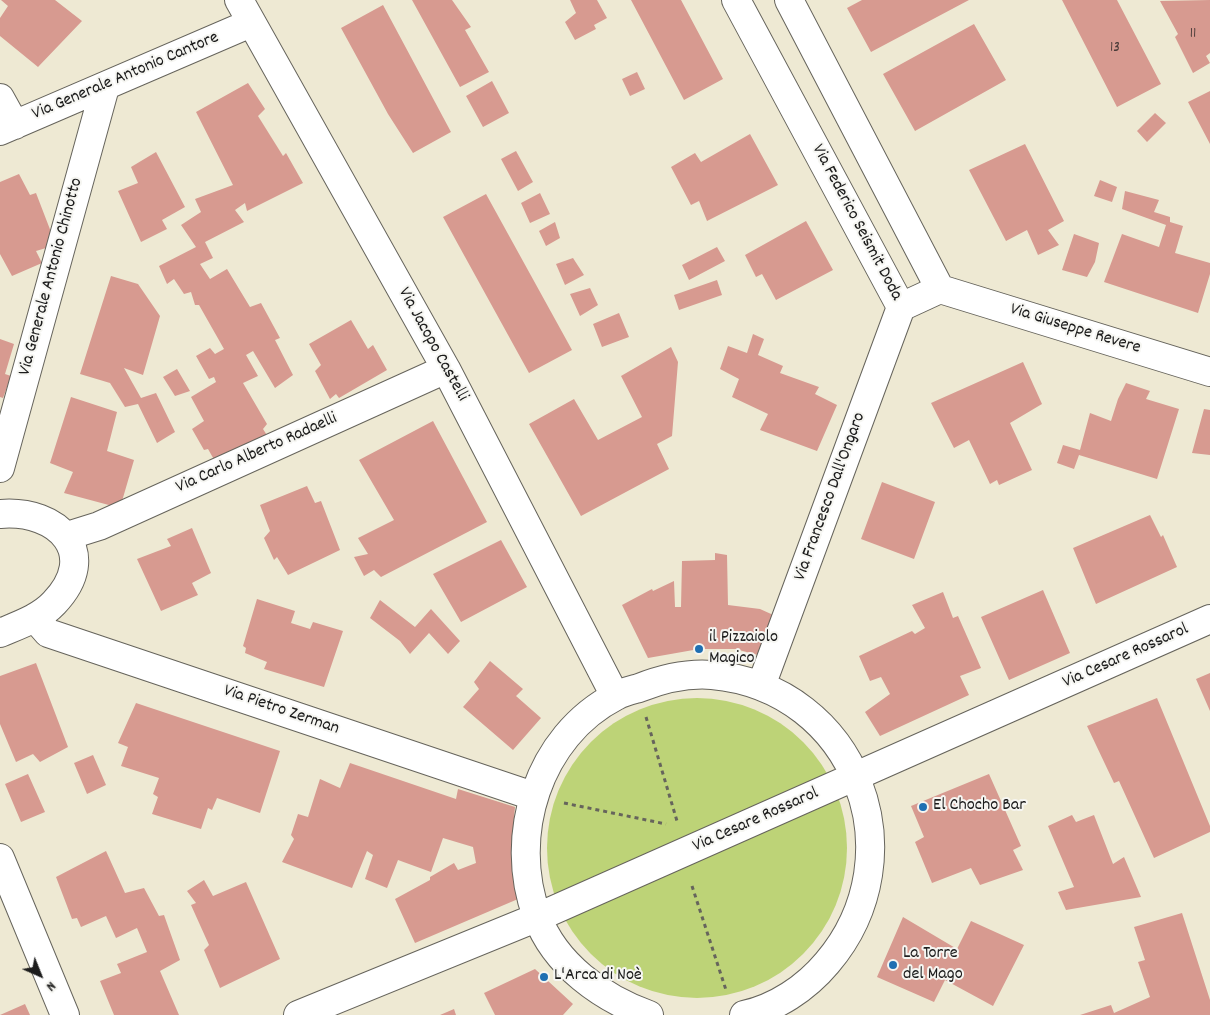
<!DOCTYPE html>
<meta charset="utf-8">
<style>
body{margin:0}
#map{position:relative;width:1210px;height:1015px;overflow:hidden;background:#eee9d3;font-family:Dekko,sans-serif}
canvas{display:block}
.north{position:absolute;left:15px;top:950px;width:50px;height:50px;-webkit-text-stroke:4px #f6f6f2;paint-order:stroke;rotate:136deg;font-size:14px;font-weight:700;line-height:20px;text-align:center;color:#1c1c1c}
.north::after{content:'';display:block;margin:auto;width:18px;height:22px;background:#1c1c1c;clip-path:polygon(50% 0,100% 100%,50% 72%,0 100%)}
</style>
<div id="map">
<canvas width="1210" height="1015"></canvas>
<div class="north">N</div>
</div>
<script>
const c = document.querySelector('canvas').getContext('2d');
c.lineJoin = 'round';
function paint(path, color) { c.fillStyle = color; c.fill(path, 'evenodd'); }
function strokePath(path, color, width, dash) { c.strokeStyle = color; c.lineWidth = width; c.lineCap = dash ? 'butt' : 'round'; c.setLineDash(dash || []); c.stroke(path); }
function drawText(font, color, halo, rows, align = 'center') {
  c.font = font + ' Dekko,sans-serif'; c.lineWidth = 4; c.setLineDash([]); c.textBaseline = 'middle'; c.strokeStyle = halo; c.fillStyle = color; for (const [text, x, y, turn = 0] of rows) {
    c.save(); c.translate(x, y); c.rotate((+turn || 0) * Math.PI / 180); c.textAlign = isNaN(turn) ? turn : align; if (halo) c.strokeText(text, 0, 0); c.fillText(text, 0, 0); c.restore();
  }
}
const green = new Path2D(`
 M547 848a150 150 0 1 1 300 0a150 150 0 1 1-300 0Z`);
const building = new Path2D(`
 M1,0h54l27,21 -44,46 -38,-31v-18l8,-12z
 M412,0h40l19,27 -6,3 24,42 -29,15z
 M570,0h27l10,18 -13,7 2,4 -21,11 -10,-18 11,-9z
 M631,0h50l42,79 -39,21z
 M862,0h107l-98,52 -24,-44z
 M1062,0h55l44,84 -44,23z
 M1210,0v53l-4,3 4,7 -17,10 -18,-36 3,-3 -18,-33z
 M383,5l68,127 -38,21 -25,-39 -47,-86z
 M974,24l32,56 -91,51 -32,-57z
 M637,72l8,17 -15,7 -8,-17z
 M492,81l17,32 -26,14 -17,-31z
 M248,83l17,26 -7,7 25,40 3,-3 17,30 -56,28 -2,-8 -10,7 9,12 -39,20 8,16 -13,6 10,15 17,-10 23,38 11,-4 19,35 -5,2 18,35 -18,13 -22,-37 -7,4 12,21 -15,7 24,41 -4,5 7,11 -54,23 -8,-14 -4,1 -12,-21 12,-8 -13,-24 25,-15 -2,-5 -5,2 -13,-23 14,-8 5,6 9,-5 -25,-44h-4l-4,-13 -7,2 -10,-15 -7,5 -8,-18 37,-19 -15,-22 20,-13 -6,-13 38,-14 -37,-73z
 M1210,91v53l-22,-42z
 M1155,113l11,10 -19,19 -10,-11z
 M750,134l28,51 -71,36 -8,-20 -8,4 -20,-38 24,-14 6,9z
 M1025,144l39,77 -16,9 11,15 -21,10 -11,-25 -21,11 -37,-71z
 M516,151l17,31 -15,9 -17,-32z
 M156,152l29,55 -23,13 5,9 -26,13 -23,-51 20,-8 -7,-16z
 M19,174l11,21 6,-2 20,52 -20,6 6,12 -30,13 -12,-22v-72z
 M1100,180l17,7 -5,15 -18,-6z
 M1125,191l34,9 -5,12 16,5v5l13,4 -8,27 35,10v11l-12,39 -94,-31 18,-48 37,13 7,-22 -44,-16z
 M540,193l10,21 -20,9 -9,-20z
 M486,194l86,156 -43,23 -86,-156z
 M806,221l27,49 -57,30 -14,-26 -6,3 -11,-22z
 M555,222l5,16 -14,8 -7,-15z
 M1074,234l25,9 -4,19 -8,15 -25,-7z
 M717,247l8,14 -36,19 -7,-15z
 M573,258l11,17 -19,10 -9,-21z
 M111,276l27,8 22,32 -17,59 -19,-7 17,30 15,-5 19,39 -18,11 -19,-39 -13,3 -15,-24 -30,-9z
 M717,280l5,15 -43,15 -5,-15z
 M590,288l8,17 -18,11 -10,-22z
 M619,313l10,24 -27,10 -9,-23z
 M351,320l17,29 5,-4 14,25 -48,28 -3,-4 -6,5 -15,-28 6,-6 -12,-21z
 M753,334l11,5 -6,16 25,11 -3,7 39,14 -4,7 22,11 -20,46 -57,-21 8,-16 -36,-17 7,-18 -19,-10 8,-23 19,7z
 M0,339l14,5 -9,30 6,2 -8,22 -3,-1z
 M671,347l7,15 -6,74 -15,8 12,25 -88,47 -52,-92 45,-25 24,41 44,-23 -21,-41z
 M1023,362l19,42 -32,19 22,47 -33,15 -2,-5 -7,4 -21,-44 -15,8 -23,-45z
 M177,369l13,22 -15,5 -12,-19z
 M1126,383l24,8 -4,8 33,10 -22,70 -78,-24 -5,14 -17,-6 6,-18 17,5 10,-37 21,8 7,-22z
 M71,397l46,15 -10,39 27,9 -14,48 -56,-15 9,-21 -23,-9z
 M1204,409l6,1v45l-18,-2z
 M433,421l54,101 -106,55 -7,-7 -10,6 -10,-19 14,-3 -10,-16 36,-18 -35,-60z
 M882,482l53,20 -21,57 -53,-20z
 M307,486l8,17 6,-2 19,49 -52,25 -11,-18 -3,3 -10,-22 6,-7 -10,-26z
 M1150,515l11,22 2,-2 14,32 -81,37 -23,-56z
 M192,528l19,45 -19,10 6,12 -37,16 -24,-52 34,-13 -4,-7z
 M501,540l26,47 -66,35 -28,-48z
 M715,553l12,2 1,50 32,4 20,9 -14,39 -31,-8h-36l-51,9 -26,-53 30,-16 1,2 21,-10 1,26h6l1,-46 33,-1z
 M1043,590l27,63 -61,27 -28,-63z
 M943,592l10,26 5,-2 23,52 -21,8 9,19 -89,41 -15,-24 25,-18 -9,-17 -11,4 -11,-25 53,-25 3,3 10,-6 -13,-23z
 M257,599l38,12 -4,12 19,6 3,-7 30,9 -19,56 -60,-18 3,-7 -22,-9 1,-5 -3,-2z
 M380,600l35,27 16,-18 29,32 -12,13 -19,-21 -19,21 -10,-13 -30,-23z
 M490,661l33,28 -7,7 25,22 -28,32 -50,-43 16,-18 -5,-7z
 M36,663l32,84 -28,15 -7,-8 -17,8 -16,-38v-48z
 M1210,673v38l-14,-32z
 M1157,698l53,128v6l-56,26 -35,-77 -5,2 -27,-57z
 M136,703l144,48 -20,62 -43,-15 -5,12 -4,-2 -7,21 -49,-15 6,-17 -5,-3 6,-16 -38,-12 7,-19 -10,-4z
 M93,755l13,30 -19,9 -13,-31z
 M350,763l106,36 2,-10 57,18 -4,42 7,50 -103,44 -20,-44 35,-19v-3l24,-14 4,7 18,-7 -3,-16 -30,-9 -12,34 -33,-12 -11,28 -22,-9 8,-24 -6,-4 -15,37 -70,-26 12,-23 -3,-4 7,-21 10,3 12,-38 20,9z
 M28,774l17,38 -24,10 -16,-38z
 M989,774l32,72 -8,4 10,20 -43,15 -9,-17 -39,15 -17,-41 9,-5 -13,-31z
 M1072,815l4,7 18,-7 19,49 11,-7 17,40 -75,13 -8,-18 16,-5 -26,-61z
 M106,851l19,42 19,-5 15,28 5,-1 16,45 -20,11 19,44h-65l-14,-34 21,-8 -4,-9 30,-12 -10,-24 -21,10 -10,-22 -25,11 -4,-9 -5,1 -16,-42z
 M204,880l9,16 33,-14 34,77 -60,29 -16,-38 5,-5 -18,-40 5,-2 -9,-12z
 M1182,913l28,87v15h-130l31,-10 3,8 36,-16 -12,-35 7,-2 -11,-33z
 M903,917l54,32 14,-28 53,24 -31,61 -48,-26 -11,22 -57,-25z
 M535,969l38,35 -10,11h-68l-11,-22z
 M25,1004l5,11h-30z
 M454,1009l2,6h-16z`);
const path = new Path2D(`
 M646,717l31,104
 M564,803l102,21
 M692,886l34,104`);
const minor = new Path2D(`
 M239,0l207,369 169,327
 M736,0l165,307
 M789,0l151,289 -39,18
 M0,98l15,27
 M0,131l251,-108
 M940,289l270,83
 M0,468l105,-381
 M0,514c59,-5 101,40 54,89 -14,15 -35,22 -54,30
 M67,536l32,-10 347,-157
 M35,618l13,15 485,163
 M761,686l140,-379
 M0,858l65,157
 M298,1015l240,-98 672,-298
 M649,1015c-47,-17 -94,-50 -112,-99 -30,-80 1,-180 79,-220 7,-4 16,-6 23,-8 23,-9 49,-15 73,-13 144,13 207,180 115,288 -21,25 -51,45 -83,52`);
const markers = [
 [699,649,5,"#1f6fb2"],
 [923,807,5,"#1f6fb2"],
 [893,965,5,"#1f6fb2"],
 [544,977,5,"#1f6fb2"]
];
const numberNames = [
 ["11",1193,35],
 ["13",1115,49]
];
const streetNames = [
 ["Via Generale Antonio Cantore",126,77,-23],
 ["Via Federico Seismit Doda",856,223,62],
 ["Via Generale Antonio Chinotto",52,277,-75],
 ["Via Giuseppe Revere",1075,330,17],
 ["Via Jacopo Castelli",432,345,61],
 ["Via Carlo Alberto Radaelli",257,454,-24],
 ["Via Francesco Dall'Ongaro",831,497,-70],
 ["Via Cesare Rossarol",1126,657,-24],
 ["Via Pietro Zerman",281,711,19],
 ["Via Cesare Rossarol",756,821,-24]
];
const poiNames = [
 ["il Pizzaiolo",709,639],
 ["Magico",709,660],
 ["El Chocho Bar",933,807],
 ["La Torre",903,955],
 ["del Mago",903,976],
 ["L'Arca di Noè",554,977]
];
paint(green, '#bdd377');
paint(building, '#d79a90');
strokePath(minor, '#66645c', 30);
strokePath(path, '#66645c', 3, [4, 4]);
strokePath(minor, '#fff', 28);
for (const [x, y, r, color] of markers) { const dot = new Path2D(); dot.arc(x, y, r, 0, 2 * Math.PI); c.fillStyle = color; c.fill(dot); strokePath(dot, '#f6f6f2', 2); }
drawText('15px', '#4b3c39', null, numberNames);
drawText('18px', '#1c1c1c', '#f6f6f2', streetNames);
drawText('18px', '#1c1c1c', '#f6f6f2', poiNames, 'left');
</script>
